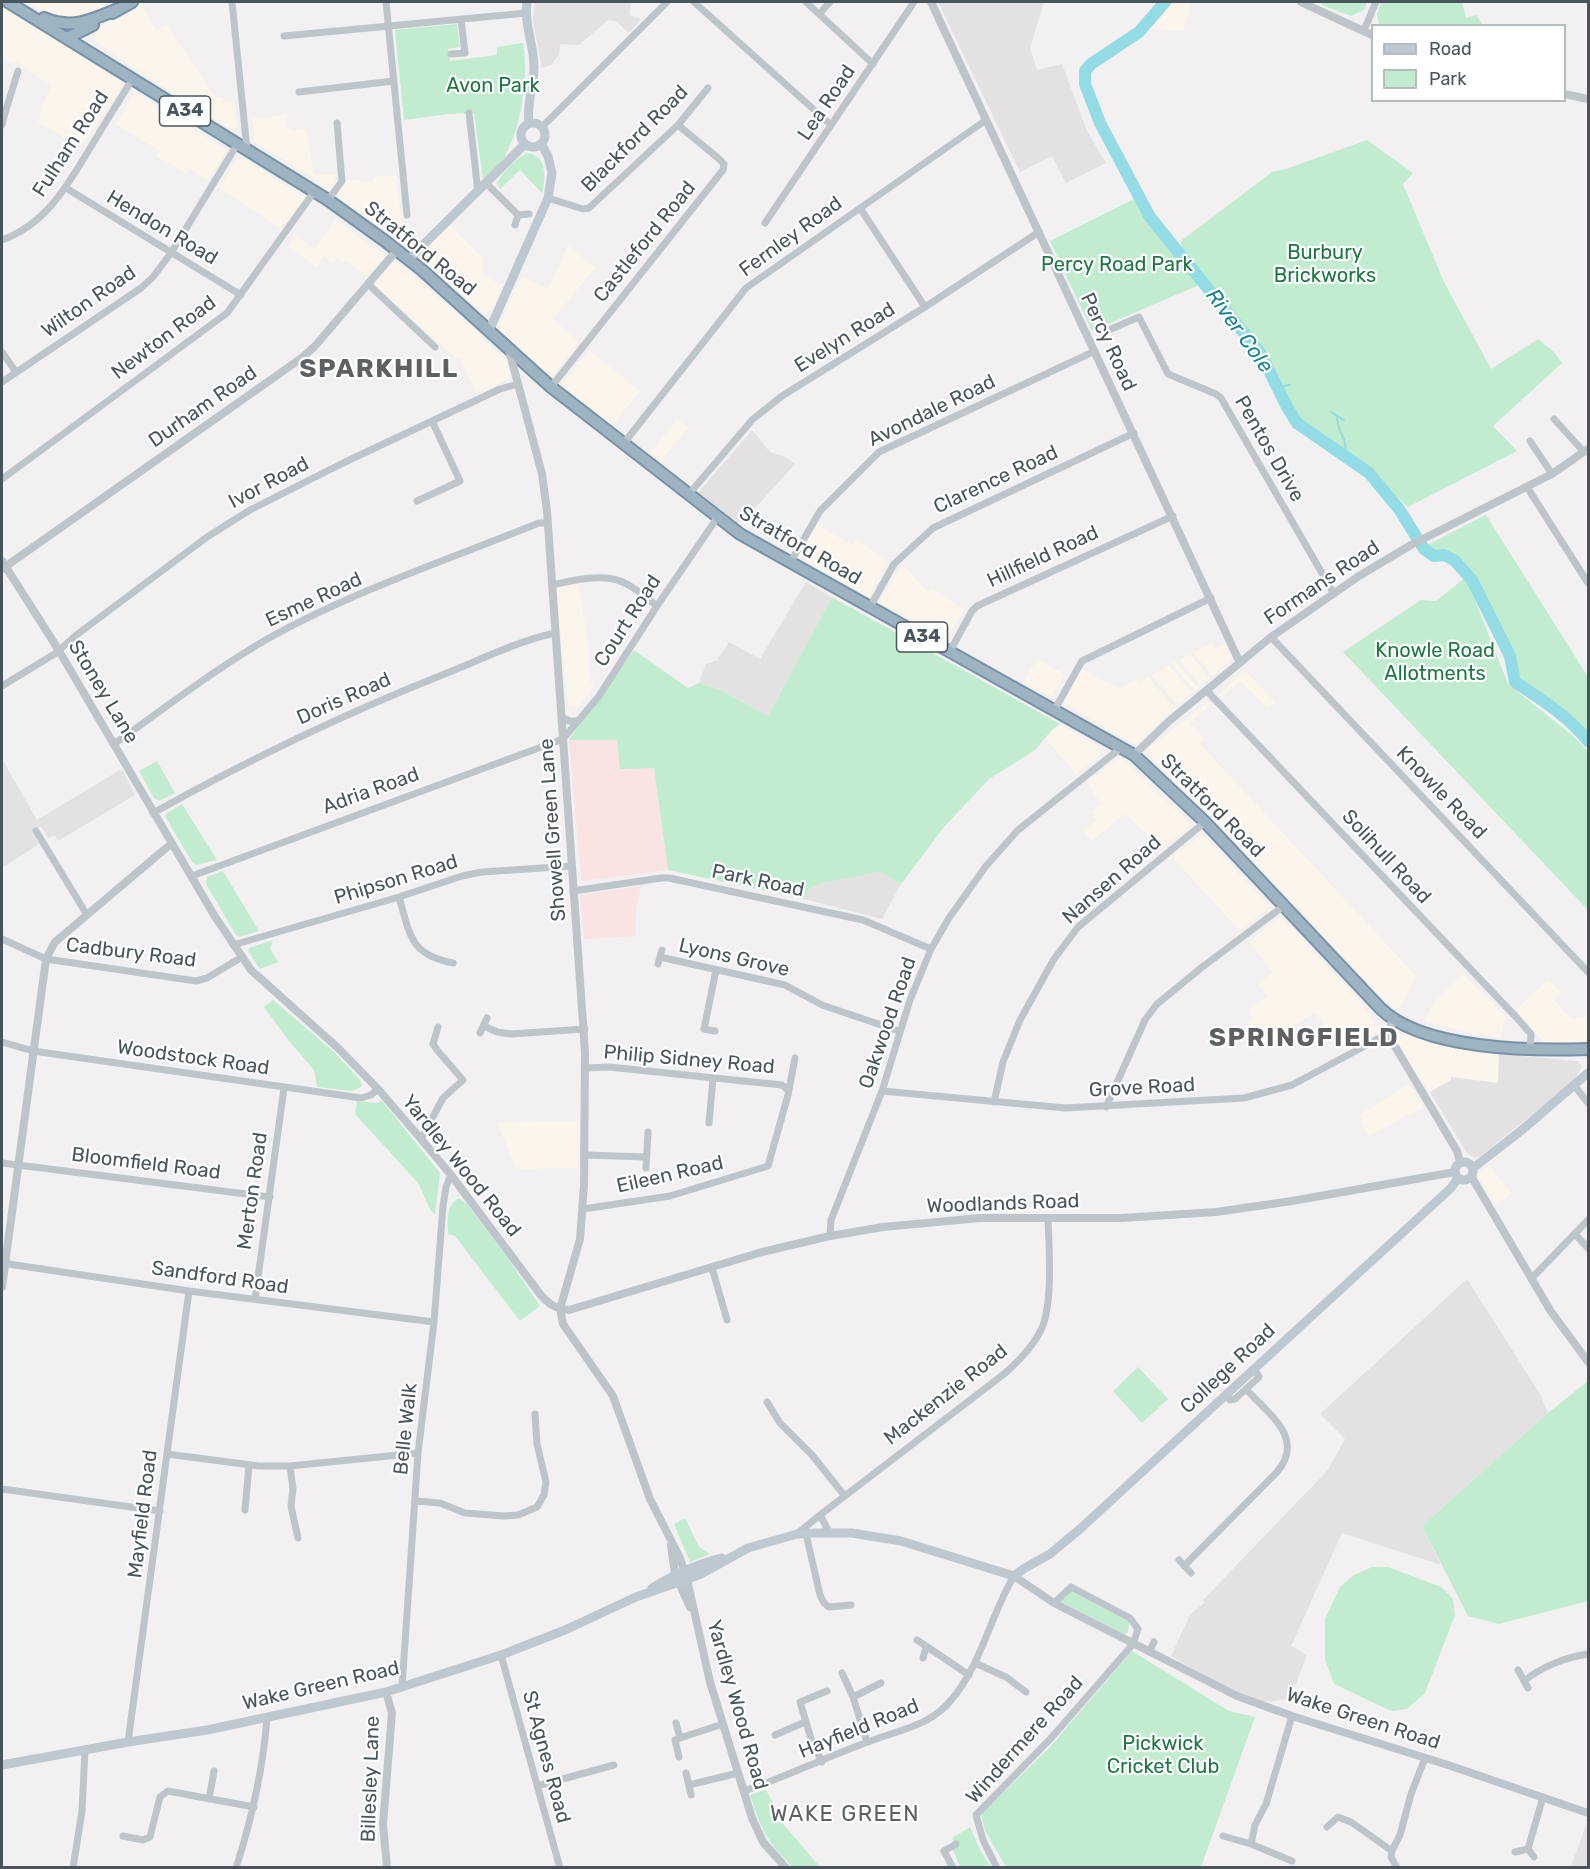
<!DOCTYPE html>
<style>
body{margin:0}
#map{position:relative;width:1590px;height:1869px;overflow:hidden;background:#f2f0f0;font-family:Rubik,sans-serif}
canvas{display:block}
.frame{position:absolute;inset:0;border:3px solid #49555c;pointer-events:none}
.legend{position:absolute;left:1371px;top:24px;width:195px;height:78px;box-sizing:border-box;background:#fff;border:2px solid #b6bbbe;margin:0;padding:8px 10px;list-style:none;font-size:18px;color:#49555c}
.legend li{display:flex;align-items:center;gap:12px;height:30px}
.legend b{width:30px;border:2px solid #b6bbbe}
</style>
<div id="map">
<canvas width="1590" height="1869"></canvas>
<div class="frame"></div>
<ul class="legend">
<li><b style="height:8px;background:#bdc8d0"></b>Road</li>
<li><b style="height:16px;background:#c2eccf"></b>Park</li>
</ul>
</div>
<script>
const c = document.querySelector('canvas').getContext('2d');
c.lineJoin = 'round';
function paint(path, color) { c.fillStyle = color; c.fill(path, 'evenodd'); }
function strokePath(path, color, width, dash) { c.strokeStyle = color; c.lineWidth = width; c.lineCap = dash ? 'butt' : 'round'; c.setLineDash(dash || []); c.stroke(path); }
function drawText(font, color, halo, rows, align = 'center') {
  c.font = font + ' Rubik,sans-serif'; c.lineWidth = 4.5; c.setLineDash([]); c.textBaseline = 'middle'; c.strokeStyle = halo; c.fillStyle = color; for (const [text, x, y, turn = 0] of rows) {
    c.save(); c.translate(x, y); c.rotate((+turn || 0) * Math.PI / 180); c.textAlign = isNaN(turn) ? turn : align; if (halo) c.strokeText(text, 0, 0); c.fillText(text, 0, 0); c.restore();
  }
}
const commercial = new Path2D(`
 M26,2h79l1,4 -20,10 -12,4 -17,-5z
 M1170,2h22l-7,23 -3,6 -33,-2z
 M141,3l15,27 11,-5 49,73h7v4l11,-1 3,23 -2,7 -91,-56 -49,-34v-11z
 M2,7l123,75 -44,65 -43,-25 6,-21 7,-15 -37,-26 -2,3 -10,-4z
 M135,92l92,58 -19,31 -19,-12 -3,4 -30,-17 4,-5 -45,-27z
 M288,114l-3,12 8,4 13,-1 8,45h21l1,7 22,-1 15,2v-5l23,-2 7,61 -4,3 -70,-48 -9,-9 -65,-40 -3,-23z
 M239,156l65,41 -24,31 -61,-40z
 M336,220l49,36 -18,20 -22,-16 -3,3 -5,-4 -4,4 -9,-7 -8,11 -28,-21 8,-10 18,13z
 M450,225l33,33v17l19,10 -8,20 -9,10 -67,-59z
 M568,245l27,23 -42,51 26,23 -27,35 -25,-20 -29,-29 24,-52 24,12 4,-2z
 M395,261l72,61 40,39 3,13 -2,6 -31,13 -17,-35 -3,1 -82,-74z
 M589,350l51,41 -29,36 -50,-41z
 M677,419l11,9 -28,34 -10,-9z
 M818,525l34,20 6,-6 29,23 -18,35 -71,-40z
 M903,565l25,27 5,-3 31,21 -17,27 -69,-35z
 M578,584l10,56 2,41 4,4 -13,20 -9,3 -4,-1 -12,-120z
 M1212,643l3,6 10,-5 7,15 -69,59 -24,24 -5,1 -28,-14 -42,-27 17,-34 19,12 21,8 16,-9 2,3 9,-5 26,30 3,-3 -26,-29 18,-9 23,26 2,-2 -22,-26 3,-2 23,25 2,-2 -21,-25 11,-6 19,24 3,-3 -19,-22z
 M1037,659l28,15 -14,22 -29,-12z
 M1245,670l30,32 -7,7 -28,-28 -19,17 -2,-4z
 M1208,702l3,3 -21,18 15,16 -5,5 217,233 -19,33 -13,-9 -144,-153 -91,-92 -2,-6 4,-4z
 M1060,724l41,24 -1,7 -24,19 -31,-36 7,-8z
 M1121,757l70,68 -29,24 -37,-35 -33,27 -9,-11 14,-10 -6,-8 10,-8 -14,-22z
 M1202,835l68,71 -30,25 -68,-74z
 M1280,916l70,74 20,25 9,15 -34,20 -30,-37 -55,31 -13,-21 6,-4 -5,-9 19,-14 -9,-12 15,-12 -24,-30z
 M1463,974l42,42 -4,22 -34,-6 -43,-11 9,-17z
 M1548,979l13,13 -7,8 12,13 6,5 16,-1v26l-43,1 -29,-34z
 M1404,1032l48,14 47,8 -1,29 -46,-6 -1,3 -21,12 -17,-23 -17,-30 2,-5z
 M1409,1084l14,23 -15,9 -1,-1 -39,22 -9,-22z
 M579,1121l-2,47 -60,1 -20,-46z
 M1489,1165l23,29 -16,11 -19,-30z`);
const education = new Path2D(`
 M535,2h96l-2,13 12,4 -12,14 -13,-12 -8,-1 -29,25 -19,-1 -1,11 -8,10 -9,3 -9,-47z
 M938,2h106l-14,46 7,22 25,-6 25,67 19,32 -40,20 -14,-27 -32,16z
 M752,430l18,22 16,5 9,7 -38,42 -20,18 -39,-31z
 M806,582l26,15 -64,119 -50,-27 -19,-6 7,-19 11,-4 12,-18 31,17z
 M2,759l35,61 83,-50 3,1 12,24 -77,46 -3,-6 -7,3 -7,-11 -9,5 7,12 -37,24z
 M880,872l21,12 -19,35 -78,-20 4,-10 14,-6z
 M1499,1054l79,7 4,6 -9,15 -94,75 -5,1 -7,-5 -37,-61 21,-12v-3l47,6z
 M1467,1279l73,115 8,19 -126,113 19,39 -99,-32 -51,113 16,9 -17,44 -27,3 -25,-7 -67,-39 19,-41 15,-13 -2,-2 125,-130 17,-31 -25,-25z
 M1588,1819v48h-17z`);
const medical = new Path2D(`
 M614,739l40,29 14,102 -84,11 -3,-2 -12,-139z
 M641,886l-5,24 -1,26 -51,3 -4,-44z`);
const green = new Path2D(`
 M1320,2h47l-3,8 -13,6 -29,-11z
 M1381,2h81l4,16 10,-3 7,10h-101l-3,-1 -2,-10z
 M457,24l3,23 -12,2 2,12 47,-6v-8l26,-4c6,35 -1,80 -18,113 -5,8 -15,16 -22,23l-9,-66 -26,1 -44,6 -9,-90z
 M1367,140l46,33 -10,11 41,98 47,87 47,-30 15,12 9,12 -69,63 24,25 -109,56 -53,-48 -57,-37 -10,-15 -26,-54 -80,-102 -1,-10 91,-69 14,-3z
 M527,153c20,2 19,25 15,40l-22,-23 -20,19 -3,-6c7,-12 18,-24 30,-30z
 M1134,199l15,24 50,62 -107,46 -42,-90z
 M1486,515l102,162v64c-20,-25 -46,-41 -73,-59l-5,-27 -38,-75 -18,-20 -10,-5 -10,1 -10,-7 3,-4z
 M1466,577l42,107 65,52 15,15v159l-245,-258 78,-52 15,1z
 M832,597l228,127 -8,6 -17,20 -46,29 -45,48 -43,57 -21,-12 -58,11 -14,6 -4,10 -136,-29 -14,-102 -34,1 -3,-29h-48l3,-5 62,-85 54,38 11,-5 19,6 50,27z
 M157,761l18,32 -16,8 -5,-3 -15,-27z
 M182,804l35,56 -21,5 -4,-3 -27,-46 2,-3z
 M223,871l36,60 -20,6 -3,-2 -30,-51 1,-7z
 M273,940l-3,9 8,13 -18,7 -12,-18 1,-3z
 M273,1000l60,51 26,28 3,5 -1,3 -9,4 -35,-4 -3,-17 -25,-29 -25,-34z
 M357,1101l20,2 5,-2 58,72 -5,42 -6,-7 -10,-24 -64,-70z
 M459,1198l8,6 40,53 33,49 -20,15 -65,-85 -7,-2c0,-13 -3,-28 11,-36z
 M1138,1367l30,32 -26,24 -29,-32z
 M1588,1381v220l-89,23 -31,-8 -46,-90 126,-113z
 M685,1518l14,29 11,7 -20,8 -16,-38z
 M1372,1567h16l53,20 12,12 2,16 -30,78 -18,16 -16,2 -57,-27 -9,-25v-40l15,-32 14,-12z
 M1071,1591l58,30 -1,11 -4,2 -64,-33z
 M1132,1651l97,60 26,6 -54,150h-195l-21,-36 -4,-17 68,-66z
 M766,1790l19,36 35,41h-27c-25,-23 -33,-40 -43,-72z
 M970,1827l10,23 11,17h-31l-8,-20 3,-3 -3,-6z`);
const stream = new Path2D(`
 M1277,387l13,-2
 M1331,412l13,8
 M1337,416c0,18 11,21 8,38`);
const river = new Path2D(`
 M1165,2l-26,30 -48,32 -6,7v13l15,39 50,94 111,137 26,53 10,16 72,50 30,36 25,40 10,7 10,-1 10,5 18,20 38,76 5,26c27,18 53,34 73,59`);
const minor = new Path2D(`
 M232,2l15,147
 M386,2l21,213
 M694,2l137,123
 M806,2l67,62
 M820,13l10,-11
 M1364,30l12,-28
 M284,36l242,-23
 M451,54l14,-1 -4,-34
 M299,92l95,-11
 M2,113h3l13,-42
 M469,113l9,79
 M2,125l3,-12
 M542,127l125,-125
 M487,184l31,31
 M66,188l175,107
 M548,198l35,11 6,-1 89,-83 30,-37
 M328,200l14,-19 -5,-58
 M860,208l65,99
 M765,223l149,-221
 M515,225l3,-10 11,-1
 M2,240c45,-16 66,-56 90,-95 13,-22 27,-44 41,-67
 M368,284l67,63
 M1102,333l37,-16 29,57 48,20 5,4 113,196
 M2,352l14,20
 M2,382l139,-94 12,-11 18,-24 67,-110
 M551,387l172,-217 1,-6 -6,-6 -40,-33
 M1554,419l30,33
 M1530,441l22,33
 M624,443l122,-155 240,-168
 M2,479l225,-166 87,-121
 M1527,487l61,96
 M689,494l64,-75 29,-23 143,-89 114,-75
 M417,501l43,-20 -28,-60
 M790,563l30,-52 59,-59 216,-101
 M552,585c19,-4 42,-10 61,-6 16,3 31,17 44,27
 M870,607l24,-43 39,-36 201,-95
 M1271,637l317,335
 M949,653l23,-42 5,-5 196,-90
 M2,686l54,-33 19,-17 132,-99 43,-27 93,-47 157,-74 18,-5
 M1207,691l309,326 15,17 -1,15
 M1055,709l27,-48 129,-63
 M561,717l8,4h9
 M114,744c51,-36 101,-75 155,-106 85,-47 180,-79 270,-115h9
 M153,813c95,-53 193,-100 294,-140 35,-14 71,-32 108,-40
 M36,831l51,84
 M192,876l371,-137 36,-43 58,-90 60,-88
 M573,891l88,-13h8l194,42 68,29
 M399,897c11,38 11,58 54,66
 M2,939l44,20 150,22 11,-3 35,-21
 M233,945l166,-48 63,-21 20,-4 90,-6
 M660,957l125,28 37,20 77,26
 M658,964l4,-14
 M484,1026l13,6 14,2 74,-5
 M715,1031l-11,-2 12,-59
 M480,1033l7,-15
 M2,1042l31,9 328,47 10,-3 7,-6
 M586,1068l23,-1 173,18 6,5
 M1574,1085l14,18
 M882,1091l183,17 179,-10 48,-13 97,-52
 M994,1102l9,-40 17,-42 34,-61 24,-32 127,-105
 M1106,1107l39,-87 12,-16 44,-36 84,-63
 M709,1123l4,-45
 M421,1139l22,-41 20,-18 -26,-30 -4,-6 5,-17
 M584,1155l62,2
 M2,1163l268,34
 M646,1168l2,-36
 M583,1209l87,-13 98,-30 20,-71 7,-37
 M1575,1234l13,14
 M830,1236l1,-16 51,-129 28,-91 21,-51 18,-31 37,-52 32,-36 104,-83
 M2,1263l187,28 245,31
 M712,1268l15,52
 M1531,1279l57,-59
 M255,1299l29,-211
 M1226,1396l4,4 5,-1 23,-21 1,-2 -5,-6
 M767,1402l13,21 32,32 32,40
 M167,1454l92,12h31l128,-13
 M290,1466l3,23 -2,17 7,32
 M2,1489l158,22
 M416,1501l24,2 25,10 39,3 14,-1 19,-8 7,-12 2,-13 -9,-38 -2,-30
 M245,1510l4,-45
 M829,1532l-9,-17 184,-141c15,-13 29,-27 38,-46 11,-27 7,-80 6,-110
 M797,1534l23,-19
 M806,1534l14,61 4,8 5,4 22,-2
 M1179,1560l12,13
 M1184,1566l93,-94c29,-34 -9,-58 -31,-83
 M917,1640l52,35
 M1149,1652l5,-10
 M501,1655l59,213
 M923,1658l3,-11
 M975,1663l31,14 20,15
 M1518,1670l10,18
 M842,1673l11,24
 M1524,1681c17,-14 42,-24 64,-27
 M402,1687l16,-234 16,-131 9,-116 3,-19 5,-12
 M676,1723l4,15 -5,2 4,17
 M775,1735l30,-13
 M680,1738l43,-14
 M128,1742l61,-451
 M867,1742l-14,-45 28,-14
 M822,1762l-10,-20 -12,-40 27,-11
 M686,1773l5,22
 M689,1785l49,-12
 M537,1786l77,-21
 M744,1791c42,-14 82,-34 124,-49 30,-12 63,-16 84,-43 30,-36 38,-83 62,-123
 M209,1799l5,-28
 M1327,1827l11,-10 13,5 41,29
 M123,1836l20,4 7,-3 10,-40 8,-6 86,16
 M1223,1836l28,8 4,-19 11,-21 26,-88
 M1251,1844l41,17
 M1515,1852l13,-3
 M1534,1857l-6,-8 15,-52
 M73,1868l9,-57 3,-61
 M236,1868c16,-50 27,-98 31,-150
 M953,1868l-9,-17 12,-7
 M997,1868l-14,-28 -7,-25 76,-78 81,-93 5,-15 -8,-11 -59,-31 -17,16
 M1397,1868l-6,-11 1,-6 8,-16 11,-41 14,-36`);
const tertiary = new Path2D(`
 M931,2l309,661
 M1301,2l71,33
 M1564,94l24,5
 M509,350l33,124 5,37 38,541 -1,133 -4,54 -20,70
 M2,561l56,88 156,266 37,55 87,78 40,41 43,50 30,36 89,119c9,10 15,15 29,16l193,-58 68,-16 53,-9 97,-9h142l94,-6 76,-11 163,-29
 M2,569l301,-212 12,-11 82,-96
 M1134,755l34,-33 103,-85 88,-61 52,-31 141,-71 36,-25
 M1393,1019l-4,13 1,6 67,113 3,11
 M1471,1176l79,134 38,52
 M2,1287l44,-328 9,-17 117,-99
 M560,1309l3,15 50,72 37,103 30,59 7,21 23,103 42,136 11,24 23,26
 M671,1545l4,29 15,33
 M1014,1576l40,27 183,93 55,20 156,49 140,48
 M386,1692l6,21 -9,111 4,44`);
const secondary = new Path2D(`
 M527,2c-3,24 7,42 7,65 0,19 -8,37 -5,56
 M521 135a12 12 0 1 1 24 0a12 12 0 1 1-24 0Z
 M409,259l116,-115
 M489,331l59,-133 4,-25 -4,-17 -7,-12
 M1455 1171a9 9 0 1 1 18 0a9 9 0 1 1-18 0Z
 M1473,1168l49,-38 66,-57
 M652,1588c22,-13 45,-24 70,-30
 M2,1765l126,-23 79,-12 179,-38 115,-37 64,-25 71,-33 63,-22 49,-27 49,-14 19,-1h36l49,8 113,35 11,-8 25,-14 30,-25 371,-341 7,-10`);
const trunk = new Path2D(`
 M8,2l320,198 57,41 37,29 129,117 189,147 394,221 71,67 175,186c42,42 152,43 208,41
 M112,13l20,-11
 M44,18c29,12 47,2 74,-9
 M67,38l26,-13`);
const shields = [
 [185,111,51],
 [922,637,51]
];
const shieldNames = [
 ["A34",185,111],
 ["A34",922,637]
];
const parkNames = [
 ["Avon Park",493,86],
 ["Burbury",1325,253],
 ["Brickworks",1325,276],
 ["Percy Road Park",1117,265],
 ["Knowle Road",1435,651],
 ["Allotments",1435,674],
 ["Pickwick",1163,1744],
 ["Cricket Club",1163,1767]
];
const streetNames = [
 ["Lea Road",827,103,-56],
 ["Blackford Road",635,139,-45],
 ["Fulham Road",71,144,-57],
 ["Hendon Road",162,228,31],
 ["Fernley Road",791,237,-36],
 ["Castleford Road",645,242,-51],
 ["Stratford Road",420,249,39],
 ["Wilton Road",89,302,-35],
 ["Newton Road",164,338,-37],
 ["Evelyn Road",845,338,-32],
 ["Percy Road",1108,342,65],
 ["Durham Road",203,407,-35],
 ["Avondale Road",932,411,-26],
 ["Pentos Drive",1269,449,60],
 ["Clarence Road",996,480,-25],
 ["Ivor Road",269,483,-28],
 ["Stratford Road",800,546,30],
 ["Hillfield Road",1043,557,-25],
 ["Formans Road",1322,583,-34],
 ["Esme Road",314,600,-25],
 ["Court Road",628,621,-57],
 ["Stoney Lane",103,692,59],
 ["Doris Road",344,699,-24],
 ["Adria Road",371,791,-20],
 ["Knowle Road",1441,793,46],
 ["Stratford Road",1212,806,45],
 ["Showell Green Lane",553,830,-94],
 ["Solihull Road",1386,857,47],
 ["Phipson Road",396,880,-17],
 ["Nansen Road",1112,880,-41],
 ["Park Road",758,881,12],
 ["Cadbury Road",131,953,7],
 ["Lyons Grove",734,958,13],
 ["Oakwood Road",888,1023,-71],
 ["Woodstock Road",193,1058,8],
 ["Philip Sidney Road",689,1060,5],
 ["Grove Road",1142,1088,-3],
 ["Bloomfield Road",146,1164,7],
 ["Yardley Wood Road",461,1166,51],
 ["Eileen Road",670,1175,-13],
 ["Merton Road",253,1191,-82],
 ["Woodlands Road",1003,1204,-2],
 ["Sandford Road",220,1278,8],
 ["College Road",1228,1369,-43],
 ["Mackenzie Road",946,1395,-38],
 ["Belle Walk",406,1429,-84],
 ["Mayfield Road",143,1514,-83],
 ["Wake Green Road",321,1686,-13],
 ["Yardley Wood Road",737,1705,74],
 ["Wake Green Road",1363,1719,18],
 ["Hayfield Road",859,1729,-22],
 ["Windermere Road",1025,1740,-48],
 ["St Agnes Road",546,1757,75],
 ["Billesley Lane",371,1779,-88]
];
const waterNames = [
 ["River Cole",1239,331,54]
];
const quarterNames = [
 ["WAKE GREEN",845,1815]
];
const districtNames = [
 ["SPARKHILL",379,369],
 ["SPRINGFIELD",1304,1038]
];
paint(commercial, '#fbf5eb');
paint(education, '#e3e1e1');
paint(medical, '#f9e3e3');
paint(green, '#c2eccf');
strokePath(stream, '#93dbe5', 2);
strokePath(river, '#93dbe5', 12);
strokePath(trunk, '#7791a6', 14);
strokePath(minor, '#bdc5cb', 7);
strokePath(tertiary, '#bdc5cb', 8);
strokePath(secondary, '#bdc8d0', 9);
strokePath(trunk, '#9fb4c3', 10);
for (const [x, y, w] of shields) { const box = new Path2D(); box.roundRect(x - w / 2, y - 15, w, 30, 4.5); c.fillStyle = '#fff'; c.fill(box); strokePath(box, '#49555c', 1.5); }
drawText('bold 18px', '#49555c', null, shieldNames);
drawText('20px', '#1f7844', '#fff', parkNames);
drawText('20px', '#49555c', '#fff', streetNames);
drawText('italic 21px', '#178292', '#fff', waterNames);
c.letterSpacing = '1.5px';
drawText('22px', '#5d6164', '#fff', quarterNames);
c.letterSpacing = '0px';
c.letterSpacing = '1.5px';
drawText('bold 26px', '#5d6164', '#fff', districtNames);
c.letterSpacing = '0px';
</script>
